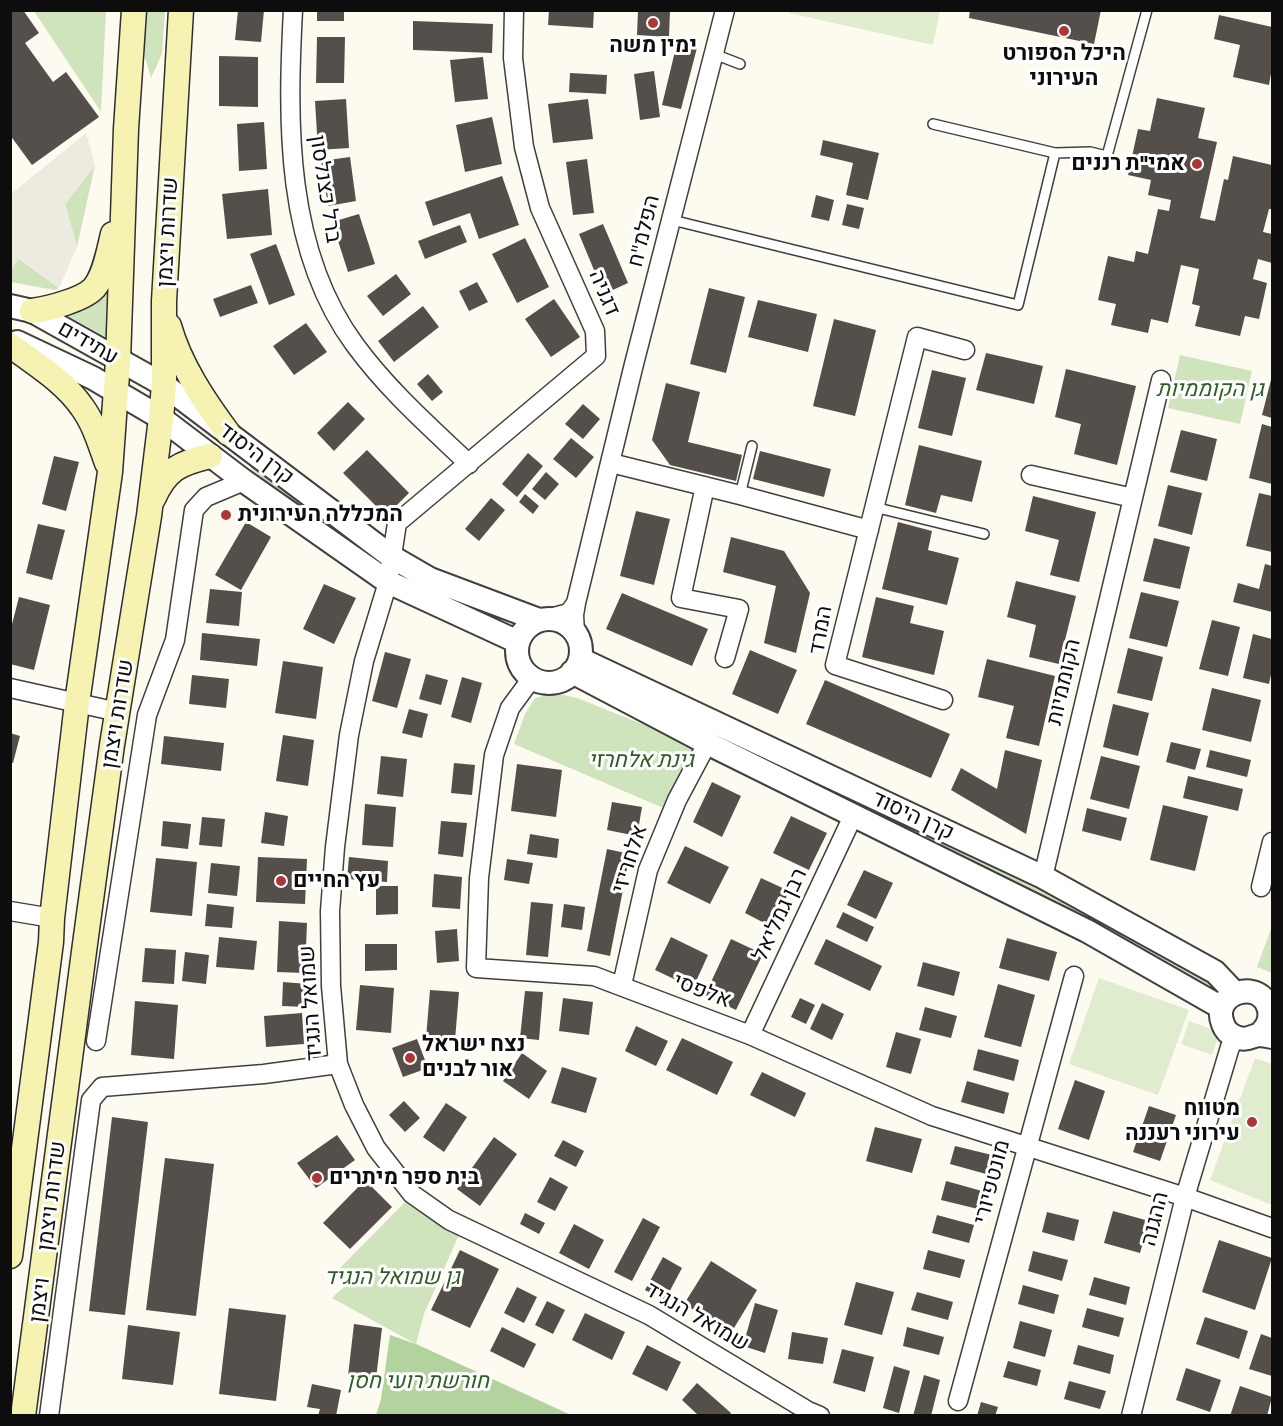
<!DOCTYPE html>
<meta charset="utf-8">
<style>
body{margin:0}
#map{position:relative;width:1283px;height:1426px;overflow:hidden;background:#fdfbf0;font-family:"Zilla Slab",serif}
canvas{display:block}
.frame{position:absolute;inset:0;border:12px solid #0d0d0d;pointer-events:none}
</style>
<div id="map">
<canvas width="1283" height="1426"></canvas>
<div class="frame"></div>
</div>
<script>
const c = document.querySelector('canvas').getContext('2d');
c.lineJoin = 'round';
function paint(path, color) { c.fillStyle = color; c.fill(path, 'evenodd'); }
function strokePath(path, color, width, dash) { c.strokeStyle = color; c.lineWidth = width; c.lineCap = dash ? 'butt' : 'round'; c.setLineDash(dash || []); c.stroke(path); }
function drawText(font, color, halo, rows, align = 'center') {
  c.font = font + ' "Zilla Slab",Heebo,serif'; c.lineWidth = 6; c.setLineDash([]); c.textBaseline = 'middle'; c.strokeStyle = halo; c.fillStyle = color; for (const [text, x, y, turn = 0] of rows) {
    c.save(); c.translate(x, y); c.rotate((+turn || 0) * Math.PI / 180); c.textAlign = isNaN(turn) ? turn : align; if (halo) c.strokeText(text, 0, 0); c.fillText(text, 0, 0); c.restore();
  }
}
const green = new Path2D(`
 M34,11h72l-5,101z
 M147,11h18l-3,43 -11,24 -8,-28z
 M95,165l-18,82 -12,-43z
 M118,247l-8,92 -47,-26z
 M18,258l41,30 -5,2 -43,-8v-11z
 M1180,355l72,16 -12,53 -72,-16z
 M255,461l108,81 -5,9 -22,-14 -86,-69z
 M584,667l455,212 183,106 -9,10z
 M555,693l22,5 120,48 -29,64 -154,-66 11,-30 10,-16z
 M1272,926v47l-15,-6z
 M405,1202l54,33 -35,79 -8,30 -84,-46 13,-12 -11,-12z`);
const forest = new Path2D(`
 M390,1335l26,9 155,71h-195l5,-16z`);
const pitch = new Path2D(`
 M789,11l151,-1v1l-7,34 -144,-32z
 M1099,978l90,32 -31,85 -89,-31z
 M1189,1021l31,11 -8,23 -31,-11z
 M1255,1058l17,6v141l-62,-25z`);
const plaza = new Path2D(`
 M86,133l9,32 -30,39 12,43 -18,41 -40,-30 -8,13v-77z`);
const building = new Path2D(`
 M10,10h13l16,23 -14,10 28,39 13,-10 33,45 -67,48 -22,-30z
 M238,10h26l-3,32 -26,-2z
 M317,10h27v11h-27z
 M549,10h45l-1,18 -45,-3z
 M638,10h32l-1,27 -32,-2z
 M970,10h131l-7,34 -125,-26z
 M1219,15l53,12v41l-3,17 -36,-8 7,-32 -26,-6z
 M413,21l80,3 -1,29 -79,-3z
 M317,37h28l-1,46h-28z
 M678,39l20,5 -17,65 -19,-4z
 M219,56l39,1v50l-39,-1z
 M483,57l5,42 -33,3 -5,-42z
 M654,71l6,46 -20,3 -6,-46z
 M570,73l37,2 -1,19 -37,-2z
 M1157,98l48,10 -7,30 19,4 -17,76 15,3 9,-42 4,1 5,-24 39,9v44h-3l-6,23 9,2v29l-14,-4 -5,20 14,4 -8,36 -14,-3 -5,20 -45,-10 5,-20 -8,-2 7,-35 -18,-4 -13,58 -17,-4 -3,14 -37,-8 5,-21 -18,-4 10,-44 26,6 2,-11 12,3 10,-45 11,2 2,-11 -23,-5 3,-15 -23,-5 10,-46 12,2z
 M346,99l3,49 -31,2 -3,-49z
 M588,99l5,40 -40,4 -5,-39z
 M492,117l10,47 -37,8 -9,-47z
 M264,122l3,47 -28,2 -2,-47z
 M823,140l56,13 -11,47 -22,-5 7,-32 -33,-8z
 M350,157l6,44 -28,5 -7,-45z
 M587,159l7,54 -21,2 -7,-53z
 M502,176l17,49 -40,14 -9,-26 -37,13 -8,-24z
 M268,189l4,46 -45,4 -5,-45z
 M816,195l18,5 -5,21 -18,-4z
 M847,204l17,4 -5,21 -17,-4z
 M359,214l16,50 -27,8 -16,-50z
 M603,224l25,59 -24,11 -25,-60z
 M460,225l7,17 -42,17 -7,-18z
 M525,238l24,49 -32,16 -25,-49z
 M276,244l19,51 -26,10 -19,-51z
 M396,274l15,20 -28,22 -16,-20z
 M477,282l11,20 -19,9 -10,-20z
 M251,285l7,18 -38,14 -7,-18z
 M709,288l36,9 -19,76 -36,-9z
 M554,299l26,38 -29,20 -26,-38z
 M758,300l59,14 -9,38 -60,-15z
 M423,306l16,21 -45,35 -16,-21z
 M834,319l42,11 -21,86 -42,-10z
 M306,323l21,29 -33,23 -21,-29z
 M986,353l57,13 -9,38 -58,-14z
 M1066,369l70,17 -19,79 -43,-11 7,-30 -26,-7z
 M932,370l34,8 -14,58 -34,-8z
 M428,374l15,18 -11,9 -15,-17z
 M1272,376v42l-10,-3z
 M666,383l34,9 -12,50 54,13 -6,26 -66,-16 -18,-25z
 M348,402l17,17 -31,32 -17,-18z
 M583,404l17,15 -17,20 -18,-15z
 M1262,424l10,3v57l-23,-6z
 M1181,430l36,9 -10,42 -37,-9z
 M571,438l23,19 -18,21 -23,-19z
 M919,445l63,16 -10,41 -31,-7 -5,18 -31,-8z
 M367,450l42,43 -23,23 -43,-43z
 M760,451l71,18 -7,28 -71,-18z
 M528,453l15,13 -26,31 -15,-13z
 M54,456l25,6 -13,49 -24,-7z
 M546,472l13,12 -14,16 -13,-11z
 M1168,485l34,8 -10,42 -34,-9z
 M1259,493l13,3v56l-26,-6z
 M525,494l14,12 -6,8 -14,-12z
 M1033,496l63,16 -17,70 -29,-7 9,-35 -34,-9z
 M491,498l14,12 -26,31 -14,-12z
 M636,511l34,8 -16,66 -34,-9z
 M246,522l25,15 -30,53 -26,-15z
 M898,522l34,9 -4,19 31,8 -12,47 -65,-16z
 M38,524l27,6 -13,50 -26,-7z
 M731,537l53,14 26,42 -14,60 -32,-10 12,-57 -53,-14z
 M1154,538l36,9 -10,42 -37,-8z
 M1265,564l7,2v46l-39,-10 5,-19 21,6z
 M1016,581l60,15 -17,68 -30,-7 7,-32 -29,-8z
 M324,584l32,14 -22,46 -31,-15z
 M210,589l32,3 -3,34 -33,-3z
 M1141,592l38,9 -12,46 -38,-9z
 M622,593l86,36 -16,37 -86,-37z
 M19,597l31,8 -16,65 -24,-6v-32z
 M876,597l38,9 -4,17 34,8 -10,44 -72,-18z
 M1212,620l28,7 -12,49 -29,-7z
 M202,633l58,6 -3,27 -57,-6z
 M1253,634l19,5v31l-3,14 -26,-6z
 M1128,648l35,9 -11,44 -35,-8z
 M750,650l47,20 -19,44 -46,-20z
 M385,652l26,7 -14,49 -25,-7z
 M987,659l68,17 -16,70 -33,-8 8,-32 -36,-9z
 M283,661l40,6 -7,52 -41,-6z
 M426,674l22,6 -7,25 -22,-6z
 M192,675l37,4 -3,29 -37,-4z
 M462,677l20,6 -11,40 -20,-6z
 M825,680l125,54 -19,44 -125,-54z
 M1212,688l49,12 -10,42 -49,-12z
 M1113,704l36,9 -11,43 -35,-9z
 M409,709l19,5 -6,24 -20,-5z
 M10,733l10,3 -7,27 -3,-1z
 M283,735l31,5 -6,46 -32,-5z
 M164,736l60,7 -3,28 -60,-7z
 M1171,742l30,7 -6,21 -29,-8z
 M1005,750l37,10 -16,74 -75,-44 10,-22 36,21z
 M1210,750l41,10 -4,17 -41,-10z
 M381,756l26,3 -4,38 -26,-3z
 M1101,756l39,10 -11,43 -39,-10z
 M454,763l21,2 -3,30 -21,-2z
 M517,764l45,6 -6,47 -45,-6z
 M1188,776l55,13 -5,22 -55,-13z
 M712,782l29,14 -19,41 -29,-15z
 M612,802l30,5 -5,29 -30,-6z
 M365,804l31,3 -3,40 -31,-2z
 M1163,805l45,11 -13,55 -45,-11z
 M1087,808l40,10 -6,23 -39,-10z
 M265,812l23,4 -4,30 -23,-3z
 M791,816l36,17 -18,37 -36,-17z
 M202,817l23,2 -3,28 -23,-2z
 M163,821l28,3 -3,25 -27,-3z
 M441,821l26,2 -4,34 -25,-3z
 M530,834l29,5 -2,19 -30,-4z
 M685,846l44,21 -19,37 -43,-21z
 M607,849l23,5 -20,102 -23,-5z
 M258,857l49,2 -2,45 -49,-2z
 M349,857l39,4 -1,21 -40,-3z
 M156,858l41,4 -5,54 -42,-4z
 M507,859l26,4 -4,21 -25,-4z
 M211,863l29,3 -3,30 -29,-3z
 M864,870l29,13 -17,36 -29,-14z
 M434,874l28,3 -2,32 -28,-2z
 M761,878l28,13 -17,36 -27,-14z
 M376,886h22v28l-22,1z
 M531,902l22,2 -5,53 -22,-2z
 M207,904l27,3 -2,21 -27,-2z
 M564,904l21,3 -3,23 -21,-3z
 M843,912l31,15 -7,15 -31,-15z
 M279,921l28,2 -2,50 -28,-1z
 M457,929l2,32 -22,2 -2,-32z
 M219,937l38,4 -3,29 -38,-3z
 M671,937l37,18 -15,33 -38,-18z
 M1007,938l50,14 -8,29 -50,-13z
 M731,939l32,15 -27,56 -31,-15z
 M826,939l56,27 -12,25 -56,-27z
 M365,944h32v26l-32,1z
 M145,948l31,2 -2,34 -32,-2z
 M185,952l24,3 -3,29 -24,-3z
 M923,962l37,10 -6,24 -37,-10z
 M283,982l25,2 -1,23 -25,-1z
 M998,984l37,11 -14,52 -37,-10z
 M360,985l34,3 -3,45 -35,-3z
 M430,990l29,2 -4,48 -29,-2z
 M525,991l18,1 -4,48 -19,-2z
 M563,998l30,4 -4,33 -30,-4z
 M800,998l15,7 -9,19 -15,-7z
 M135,1001l43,4 -4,54 -43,-4z
 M822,1003l22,11 -12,26 -22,-11z
 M925,1007l32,9 -6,22 -32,-8z
 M302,1013l2,31 -38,3 -2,-31z
 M636,1026l32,15 -12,25 -31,-15z
 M896,1032l25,7 -10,35 -25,-7z
 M682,1038l51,24 -16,33 -51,-25z
 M417,1039l11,29 -25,9 -11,-29z
 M978,1049l41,11 -5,21 -41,-11z
 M522,1053l25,18 -18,28 -26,-18z
 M562,1067l35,11 -11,35 -35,-10z
 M762,1072l44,21 -11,24 -45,-22z
 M1075,1080l30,11 -16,49 -31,-11z
 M967,1081l42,12 -5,21 -43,-12z
 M404,1101l16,17 -15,14 -16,-17z
 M446,1103l21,14 -23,35 -21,-15z
 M1149,1106l27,9 -16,46 -27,-9z
 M112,1117l36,5 -23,193 -36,-4z
 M875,1127l47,12 -10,34 -46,-12z
 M337,1135l18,25 -39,28 -19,-25z
 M494,1137l23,17 -37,52 -23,-17z
 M563,1140l21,11 -8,16 -22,-11z
 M955,1146l37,9 -6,19 -36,-10z
 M165,1158l49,6 -18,152 -50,-6z
 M550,1177l18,10 -13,24 -18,-9z
 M365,1180l27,27 -42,42 -27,-26z
 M946,1181l36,10 -4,18 -37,-9z
 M1113,1211l36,10 -9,32 -36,-10z
 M1047,1212l32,8 -5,21 -32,-9z
 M525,1213l20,10 -6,11 -19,-10z
 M937,1215l37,10 -5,18 -37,-10z
 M643,1218l17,9 -28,54 -18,-9z
 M574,1224l30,16 -15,29 -30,-16z
 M1219,1240l53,18 -17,52 -53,-18z
 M460,1250l39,19 -29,59 -39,-18z
 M928,1250l37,10 -5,18 -37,-9z
 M1033,1251l35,9 -6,21 -34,-10z
 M663,1257l19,11 -17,32 -20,-10z
 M711,1261l46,29 -26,43 -47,-29z
 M1094,1277l36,10 -4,18 -37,-10z
 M856,1282l38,10 -12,43 -38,-10z
 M1023,1285l36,10 -5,19 -36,-10z
 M517,1287l20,10 -13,26 -20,-10z
 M917,1292l36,10 -5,18 -37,-10z
 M547,1301l18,9 -12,24 -18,-9z
 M755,1303l23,7 -13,43 -22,-7z
 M229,1308l57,7 -10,86 -57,-7z
 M1087,1308l37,10 -5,19 -37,-10z
 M585,1313l40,19 -13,28 -40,-20z
 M1205,1317l43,14 -9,28 -43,-15z
 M1020,1321l32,9 -7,27 -32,-9z
 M354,1324l28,4 -6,51 -28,-3z
 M128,1325l52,7 -7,53 -51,-6z
 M502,1327l34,17 -12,24 -34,-17z
 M907,1327l37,10 -5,18 -36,-9z
 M792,1332l36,6 -5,26 -35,-5z
 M1261,1334l11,4v38l-23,-7z
 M647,1345l34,17 -14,29 -35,-17z
 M1078,1345l36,10 -4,19 -37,-10z
 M842,1349l32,8 -9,35 -32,-9z
 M1008,1361l33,9 -4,16 -34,-9z
 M894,1366l16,5 -11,42 -16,-5z
 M1186,1368l35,12 -11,32 -34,-12z
 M924,1375l16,5 -9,36h-18z
 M1069,1381l37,10 -6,18 -36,-10z
 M697,1383l34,30 -2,3h-30l-17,-16z
 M312,1384l29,6 -5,26h-18l2,-7 -13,-2z
 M1240,1386l32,11 -5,19h-37z
 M981,1402l17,5 -3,9h-18z`);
const service = new Path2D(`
 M714,54l26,10
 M933,124l122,29 35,-1 17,4 40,-146
 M672,220l346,85 37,-152
 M740,495l12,-49
 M874,507l110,27`);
const minor = new Path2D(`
 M293,10c-6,113 -8,240 62,335 33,45 74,81 114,119
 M514,10l-1,48 11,89 16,61 55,123 1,25 -199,167 -9,59 -24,79 -15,74 -14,112 -5,64 1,75 7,78 16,41 22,43 36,46 37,26 200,95 159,96 12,5
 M611,463l129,32 129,35
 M1031,475l102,23
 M705,486l-24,112 58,11 -14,49
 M550,618l19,-5 7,-10
 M575,633l-1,-18 2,-12 58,-239 91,-354
 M532,678l-22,30 -16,47 -15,123 -3,90 118,8 156,59 182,81 253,81 87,31
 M10,688l108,24
 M943,700l-108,-35 82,-328 48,13
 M1043,877l118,-497
 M1261,887l11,-45
 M10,911l42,7
 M622,985l26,-115 29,-70 25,-47
 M750,1035l103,-219
 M96,1041l51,-326 28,-75 19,-130 12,-13 38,-16
 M958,1401l116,-425
 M49,1416l42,-316 11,-13 162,-13 74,-10
 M1131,1416l54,-219 45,-150 6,-9`);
const tertiary = new Path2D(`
 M10,306l22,5 132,74 228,172 38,22 109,41
 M17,342l76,36 68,40 83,63 144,101 130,60
 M517 651a32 32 0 1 1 64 0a32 32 0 1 1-64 0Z
 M580,659l463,218 172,95 20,21
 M572,672l135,71 380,188 135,77
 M1259,1035c7,-7 12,-14 10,-25 -7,-33 -59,-18 -46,14 2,6 7,11 13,13 9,4 14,0 22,-2 4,0 10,1 14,2`);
const secondary = new Path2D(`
 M32,311c15,-2 51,-11 62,-23 11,-13 15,-38 19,-54
 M169,326c11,39 35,75 59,107
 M10,345c25,19 54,36 72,62 12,16 18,37 25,56
 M153,499c13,-30 27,-36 57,-43
 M10,1256l41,-314 1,-24 25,-215 33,-231 8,-111 8,-232 8,-119
 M23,1416l62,-472 27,-199 37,-229 12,-98 3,-33v-84l17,-291`);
const markers = [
 [653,23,6,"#ad3736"],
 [1064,31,6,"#ad3736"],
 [1197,164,6,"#ad3736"],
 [226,515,6,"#ad3736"],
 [281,881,6,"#ad3736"],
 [410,1058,6,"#ad3736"],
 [1252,1122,6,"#ad3736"],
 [317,1178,6,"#ad3736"]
];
const poiNames = [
 ["ימין משה",653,46,"center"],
 ["היכל הספורט",1064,54,"center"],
 ["העירוני",1064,79,"center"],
 ["אמי\"ת רננים",1185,164,"right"],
 ["המכללה העירונית",238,515],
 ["עץ החיים",293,881],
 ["נצח ישראל",422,1045],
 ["אור לבנים",422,1070],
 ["מטווח",1240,1109,"right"],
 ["עירוני רעננה",1240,1134,"right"],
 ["בית ספר מיתרים",329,1178]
];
const streetNames = [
 ["ברל כצנלסון",325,189,81],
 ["הפלמ\"ח",644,231,-76],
 ["שדרות ויצמן",168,232,-87],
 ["דגניה",604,293,67],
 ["עתידים",88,343,30],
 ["קרן היסוד",256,454,37],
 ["המרד",821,630,-80],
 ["הקוממיות",1064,682,-77],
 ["שדרות ויצמן",118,714,-81],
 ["קרן היסוד",913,816,25],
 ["אלחריזי",630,859,-72],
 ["רבן גמליאל",780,915,-65],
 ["אלפסי",702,991,21],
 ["שמואל הנגיד",311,1003,-94],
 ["מונטפיורי",992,1182,-75],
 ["שדרות ויצמן",52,1196,-83],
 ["ההגנה",1155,1219,-76],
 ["ויצמן",40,1300,-83],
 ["שמואל הנגיד",697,1317,30]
];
const parkNames = [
 ["גן הקוממיות",1210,390],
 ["גינת אלחרזי",641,761],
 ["גן שמואל הנגיד",392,1278],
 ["חורשת רועי חסן",418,1382]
];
paint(green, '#cfe4bd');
paint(forest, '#b3d39e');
paint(pitch, '#e0ecce');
paint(plaza, '#edeadf');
paint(building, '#554f4b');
strokePath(service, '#404040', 12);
strokePath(minor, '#404040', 21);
strokePath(tertiary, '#404040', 26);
strokePath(secondary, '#2f2f2f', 27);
strokePath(service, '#fff', 9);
strokePath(minor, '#fff', 18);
strokePath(tertiary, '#fff', 22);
strokePath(secondary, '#f5f2b2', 24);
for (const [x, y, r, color] of markers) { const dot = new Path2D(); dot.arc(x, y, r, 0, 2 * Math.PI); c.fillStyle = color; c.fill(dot); strokePath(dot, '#fff', 2); }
drawText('bold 22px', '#0d0d0d', '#fff', poiNames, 'left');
drawText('22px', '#0d0d0d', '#fff', streetNames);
drawText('italic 22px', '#2e5d25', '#fff', parkNames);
</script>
